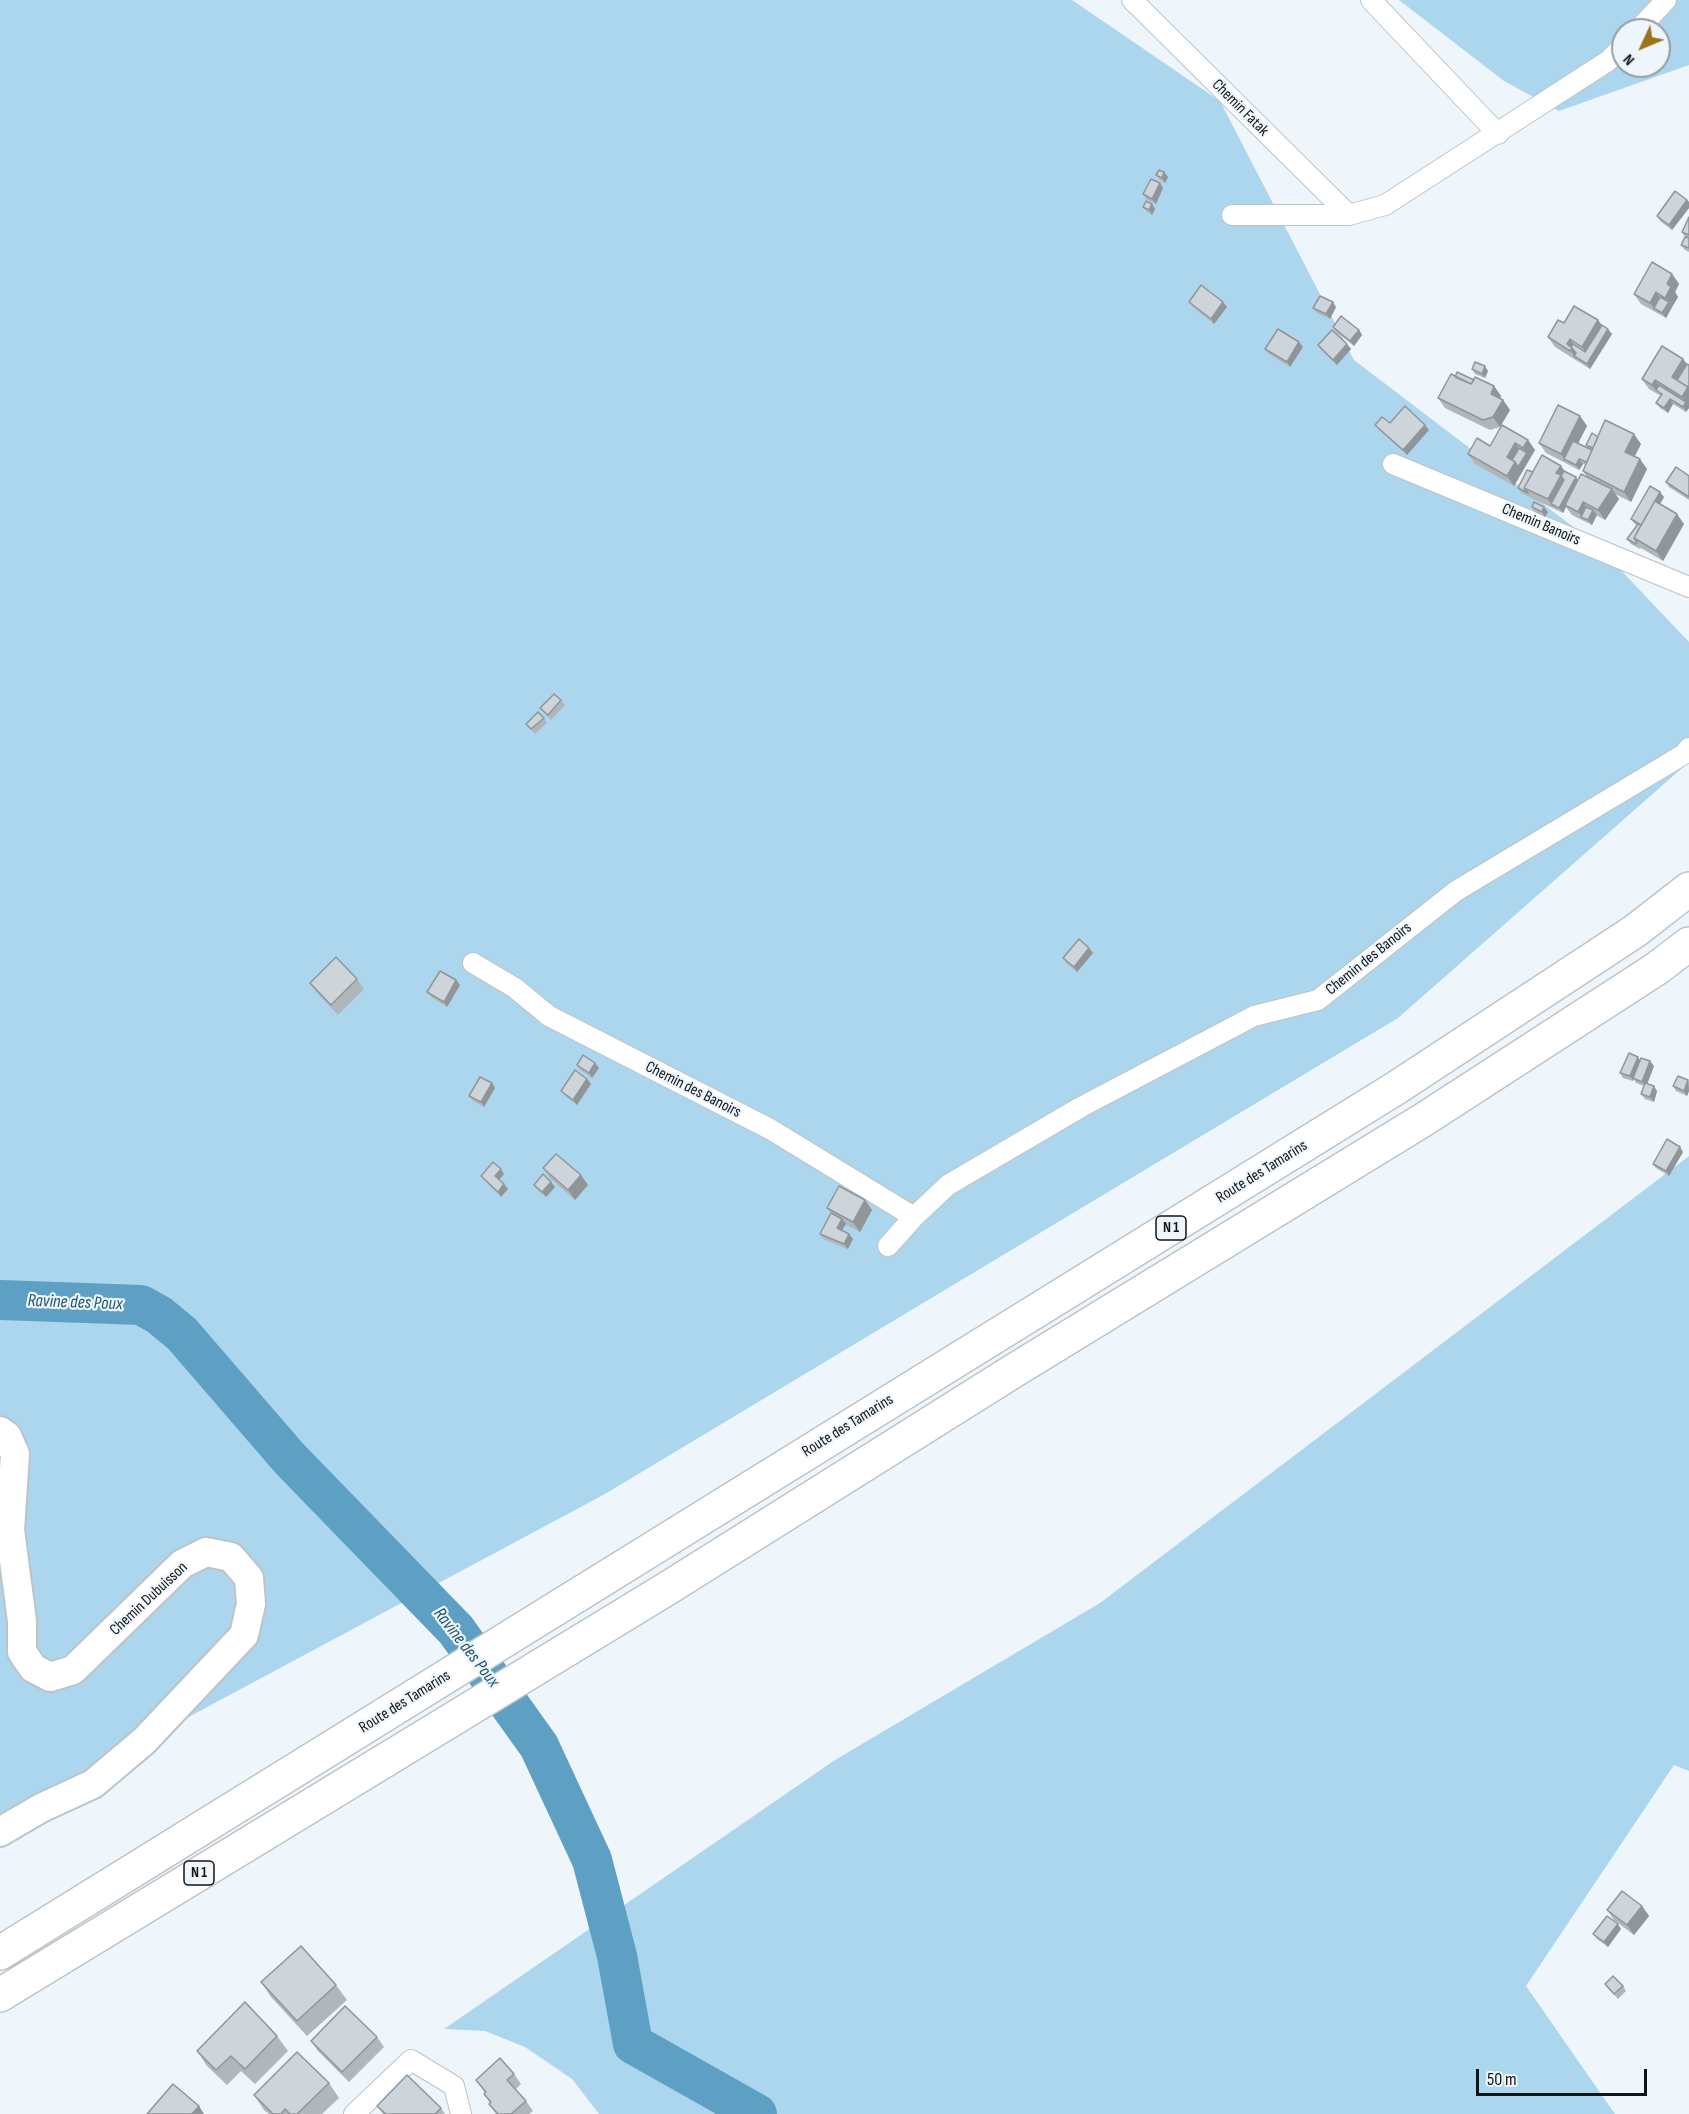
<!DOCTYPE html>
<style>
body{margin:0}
#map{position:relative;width:1689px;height:2114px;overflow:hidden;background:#eef6fb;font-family:"Sofia Sans Condensed",sans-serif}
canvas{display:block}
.north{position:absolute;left:1611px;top:18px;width:60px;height:60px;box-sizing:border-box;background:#eef6fb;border:2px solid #969c9f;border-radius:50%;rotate:226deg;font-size:16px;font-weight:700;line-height:24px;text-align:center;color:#121516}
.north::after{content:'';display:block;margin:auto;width:21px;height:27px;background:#99731e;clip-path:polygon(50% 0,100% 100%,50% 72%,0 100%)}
.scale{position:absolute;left:1476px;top:2069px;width:171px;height:27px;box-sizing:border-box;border:3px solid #121516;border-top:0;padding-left:8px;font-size:18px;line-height:21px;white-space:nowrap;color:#121516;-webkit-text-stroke:4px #eef6fb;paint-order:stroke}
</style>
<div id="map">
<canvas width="1689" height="2114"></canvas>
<div class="north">N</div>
<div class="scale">50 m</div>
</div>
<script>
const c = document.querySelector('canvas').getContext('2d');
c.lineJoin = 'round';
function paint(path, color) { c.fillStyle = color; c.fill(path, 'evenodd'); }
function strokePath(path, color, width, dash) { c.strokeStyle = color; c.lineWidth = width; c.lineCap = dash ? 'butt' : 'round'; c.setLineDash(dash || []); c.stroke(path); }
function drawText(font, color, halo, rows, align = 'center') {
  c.font = font + ' "Sofia Sans Condensed",sans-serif'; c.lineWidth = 4.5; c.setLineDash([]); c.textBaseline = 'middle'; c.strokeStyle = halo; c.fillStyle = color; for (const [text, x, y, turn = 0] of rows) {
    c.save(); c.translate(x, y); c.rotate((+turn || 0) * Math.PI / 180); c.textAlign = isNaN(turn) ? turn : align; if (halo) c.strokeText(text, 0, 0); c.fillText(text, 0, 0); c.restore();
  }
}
const green = new Path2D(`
 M0,0h1072l148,101 134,259 243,185 92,97v120l-291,256 -793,476 -605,324z
 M1399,0h290v65l-130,46 -55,-30zM1623,30h36v36h-36z
 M1689,1156v615l-15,-6 -148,221 89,128h-1016l-27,-35 -47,-32 -40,-16 -41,-2 391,-269 265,-157z`);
const river = new Path2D(`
 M0,1300l141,5 18,10 23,19 107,124 167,172 83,116 53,114 25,96 16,88 124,70`);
const minor = new Path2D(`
 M1132,0l217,215
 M1371,0l127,134
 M1638,30l28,-30
 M1232,215h117l36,-10 223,-144 15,-15
 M1393,464l296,123
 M473,963l42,25 34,28 221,113 144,88
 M888,1246l26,-29 34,-32 133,-78 173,-91 64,-16 138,-109 228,-137 5,-6
 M354,2114l57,-54 43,26 7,28`);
const secondary = new Path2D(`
 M0,1431l7,5 8,18 -5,76 12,91v31l11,16 17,9 23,-7 109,-106 24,-12 25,5 18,21 2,26 -7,31 -100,106 -51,43 -52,24 -41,24`);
const trunk = new Path2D(`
 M0,1953l1396,-865 239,-157 54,-42
 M0,1995l668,-407 347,-218 408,-250 233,-151 33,-25`);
const wall = new Path2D(`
 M1164,172l4,5 -3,6 -5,-3 -4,-5z
 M1160,183l3,5 -7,16 -10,-5 -3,-5z
 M1687,200l2,2v6l-17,22 -12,-9 -3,-5z
 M1152,204l3,5 -3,6 -5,-3 -4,-5z
 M1689,217v35l-4,-2 -4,-5 4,-8 -3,-5z
 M1672,274l7,10 -4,8 3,5 -12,21 -25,-14 -7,-10z
 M1189,302h34l4,5 -13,17 -21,-17z
 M1336,307l-6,12 -13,-6 -4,-5z
 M1598,320l4,5 10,9 -22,35 -35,-22 -7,-10 16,-14z
 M1333,327l26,3 3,5 -8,11 -18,-14z
 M1347,344l4,5 -14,16 -16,-15 -3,-5z
 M1303,347l-13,20 -21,-13 -4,-5z
 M1683,359l4,5 2,1v43l-3,4 -13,-8 -5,9 -8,-5 -4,-5 5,-7 -12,-7 -7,-10z
 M1472,369l16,2 -3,7 -10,-4z
 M1455,377l19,3 20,6 7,10 -1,3 3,1 7,10 -10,17 -10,3 -45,-22 -7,-10z
 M1580,416l7,10 -9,17 11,5 -3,-3 12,-8 43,7 -7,13 13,12 -16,33 -16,-8 4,5 -14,21 -9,-5 -4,10 -20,-10 -6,-8 -3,6 -42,-20 -3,-5 15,-16 28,-6 3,5 14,9 9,-3 -4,-6 3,-6 -3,-1 -4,6 -33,-17 -7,-10z
 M1375,425h50l4,5 -22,25 -28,-25z
 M1528,440l7,10 -21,36 -39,-22 -7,-10 22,-8z
 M1689,476v24l-20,-13 -3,-5z
 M1664,497l-4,7 24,20 -21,37 -22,-13 -1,1 -9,-5 -4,-5 10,-13 -2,-2 -4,-5z
 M1532,507l16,5 -3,5 -10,-5z
 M561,700l4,5 -14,15 -7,-7 -4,-5z
 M544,718l3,5 -12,11 -9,-10z
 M1089,948l4,5 -16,19 -11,-9 -3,-5z
 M357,979l7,10 -26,26 -21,-22 -7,-10z
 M456,980l4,5 -13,22 -16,-10 -4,-5z
 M1640,1060l14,6 -7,18 10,7 -3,11 -9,-3 -4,-5 3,-8 -8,-3 -2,-4 -1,2 -10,-3 -3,-5z
 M595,1063l4,5 -7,10 -12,-8 -3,-5z
 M1689,1081v10l-2,5 -11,-5 -3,-5z
 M492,1083l3,5 -11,19 -11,-6 -4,-5z
 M591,1084l-14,21 -12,-9 -4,-5z
 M1683,1152l-14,24 -13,-8 -3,-4z
 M543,1168l45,17 -13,15 -25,-22z
 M504,1174l-5,6 9,9 -7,8 -16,-16 -4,-5z
 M551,1182l4,5 -9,10 -9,-7 -3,-5z
 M865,1200l7,10 -12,22 -15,-8 -3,7 7,3 4,5 -5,10 -25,-10 -3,-5 11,-21 -4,-5z
 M1642,1906l7,10 -15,19 -20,-15 -7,-10z
 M1621,1929l-13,18 -11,-8 -4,-5z
 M261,1982l75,3 11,15 -40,36 -36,-39z
 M1605,1984l18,2 3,5 -8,8z
 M277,2036l11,15 -33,33 -14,-13 -14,14 -20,-19 -10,-15z
 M377,2037l7,10 -35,35 -31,-31 -7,-10z
 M514,2074l7,10 -6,6 11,11 7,10 -4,3h-33l-7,-10 1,-1 -6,-9 1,-1 -9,-13z
 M329,2083l10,15 -17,16h-53l-5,-4 -10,-15z
 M377,2106l64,2 4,6h-62z`);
const shadedWall = new Path2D(`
 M1164,172l4,5 -3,6 -3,-5z
 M1160,183l3,5 -7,16 -4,-5z
 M1687,200l2,2v6l-17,22 -3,-5z
 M1152,204l3,5 -3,6 -3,-5z
 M1672,274l7,10 -4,8 3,5 -6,10 -7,-9 2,-14z
 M1656,292l7,10 -9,6 -4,-5z
 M1223,302l4,5 -13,17 -3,-5z
 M1333,302l3,5 -6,12 -4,-5z
 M1669,302l3,5 -6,11 -4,-5z
 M1598,320l7,10 -16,27 -7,-10z
 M1608,329l4,5 -22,35 -3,-5z
 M1359,330l3,5 -8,11 -4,-5z
 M1570,339l7,10 2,9 -5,-2 -7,-12z
 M1299,342l4,5 -13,20 -3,-5z
 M1347,344l4,5 -14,16 -4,-5z
 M1683,359l6,8 -9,18 -8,-8z
 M1485,366l3,5 -3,7 -3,-4z
 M1655,380l7,10h-6l-4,-5z
 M1494,386l7,10 -3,8 -7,-10z
 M1688,387l1,1v20l-3,4 -3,-5 3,-5 -4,-5z
 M1670,399l3,5 -5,9 -4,-5z
 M1503,400l7,10 -10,17 -7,-10z
 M1580,416l7,10 -18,35 -5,-2 -3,-5z
 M1425,425l4,5 -22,25 -4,-5z
 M1634,434l7,10 -9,18 -7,-10z
 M1528,440l7,10 -21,36 -7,-10v-19l8,-14 7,10h5l-4,-5z
 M1579,459l4,5 -4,6 -3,-5z
 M1640,459l7,10 -16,33 -7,-10z
 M1561,466l7,10 -17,28 4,5 -7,-10 8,-26z
 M1576,477l3,5 -16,31 -4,-5z
 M1612,489l7,10 -14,21 -7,-10z
 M1660,492l4,5 -18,31 -5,-3z
 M1583,502l7,10 -9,5 4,5 -7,-10z
 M1544,507l4,5 -3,5 -3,-5z
 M1593,510l4,5 -5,10 -4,-5z
 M1677,514l7,10 -21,37 -7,-10z
 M1089,948l4,5 -16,19 -3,-5z
 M456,980l4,5 -13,22 -3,-5z
 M1638,1057l3,5 -8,19 -3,-5z
 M1650,1061l4,5 -8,21 -4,-5z
 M595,1063l4,5 -7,10 -3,-5z
 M587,1079l4,5 -14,21 -4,-5z
 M1688,1080l1,11 -2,5 -3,-5z
 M492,1083l3,5 -11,19 -3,-5z
 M1654,1086l3,5 -3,11 -4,-5z
 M1680,1147l3,5 -14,24 -3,-5z
 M501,1169l3,5 -6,7 -3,-5z
 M581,1175l7,10 -13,15 -7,-10z
 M551,1182l4,5 -9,10 -4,-5z
 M504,1184l4,5 -7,8 -3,-5z
 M865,1200l7,10 -12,22 -7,-10z
 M842,1219l4,5 -6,9 -3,-5z
 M849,1234l4,5 -5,10 -4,-5z
 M1642,1906l7,10 -15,19 -7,-10z
 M1618,1924l3,5 -13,18 -4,-5z
 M199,2106l5,8h-12z`);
const building = new Path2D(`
 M1159,170l5,2 -2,6 -6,-3z
 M1151,179l9,4 -8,16 -9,-5z
 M1675,191l12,9 -18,25 -12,-9z
 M1146,201l6,3 -3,6 -6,-3z
 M1689,217v18l-7,-3z
 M1685,237l4,1v10l-8,-3z
 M1652,262l20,12 -5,10 4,3 -6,11 -9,-6 -6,11 -16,-9z
 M1201,285l22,17 -12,17 -22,-17z
 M1320,296l13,6 -7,12 -13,-6z
 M1660,297l9,5 -7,11 -8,-5z
 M1574,306l24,14 -16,27 -12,-8 -3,5 5,4 -2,3 -22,-14 10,-17 6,3z
 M1341,316l18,14 -9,11 -17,-14z
 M1602,325l6,4 -21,35 -13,-8 2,-3 -5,-6 2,-3 12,8z
 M1278,329l21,13 -12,20 -22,-13z
 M1332,330l15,14 -14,16 -15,-15z
 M1662,346l21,13 -11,18 16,10 -6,10 -27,-17 -3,5 -10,-6z
 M1475,362l10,4 -3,8 -10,-5z
 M1687,364l2,1v23l-12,-8z
 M1457,372l17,8 -3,4 -16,-7z
 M1451,374l20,10 4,-7 19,9 -3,8 12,6 -10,17 -10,3 -45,-22z
 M1659,385l27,17 -3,5 -13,-8 -6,9 -8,-5 6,-9 -6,-4z
 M1558,405l22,11 -19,38 -22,-11z
 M1405,406l20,19 -22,25 -28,-25 7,-8 8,6z
 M1605,420l29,14 -9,18 15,7 -16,33 -41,-21z
 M1502,425l26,15 -5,8 -8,-5 -8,14 8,5 -8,14 -39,-22 9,-16 13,8z
 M1592,433l6,4 -5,11 -7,-3z
 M1573,441l19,9 -5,12 -8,-3 -3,6 -12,-6z
 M1519,448l8,5 -9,14 -3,-5 -3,-2z
 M1542,455l19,11 -5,7 5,2 -13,24 -24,-11z
 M1676,467l13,9v21l-23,-15z
 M1527,470l6,2 -9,16 4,5 -10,-5z
 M1564,471l12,6 -17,31 -8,-4 13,-24 -3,-4z
 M1581,474l31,15 -14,21 -15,-8 -5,10 -13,-7z
 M1650,486l10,6 -19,33 -10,-6z
 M1655,501l22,13 -21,37 -22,-13z
 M1534,502l10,5 -2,5 -10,-5z
 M1586,507l7,3 -5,10 -7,-3z
 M1638,524l3,1 -7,13 3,5 -1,1 -9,-5z
 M554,694l7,6 -13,15 -8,-7z
 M538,712l6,6 -13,11 -5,-5z
 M1079,939l10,9 -15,19 -11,-9z
 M336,957l21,22 -26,26 -21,-22z
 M440,971l16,9 -12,22 -17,-10z
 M1629,1053l9,4 -8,19 -10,-3z
 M583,1055l12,8 -6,10 -12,-8z
 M1641,1058l9,3 -8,21 -9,-4z
 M575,1070l12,9 -14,21 -12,-9z
 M1678,1076l10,4 -4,11 -11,-5z
 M480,1077l12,6 -11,19 -12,-6z
 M1645,1083l9,3 -4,11 -9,-3z
 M1667,1139l13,8 -14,24 -13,-7z
 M556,1154l25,21 -13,15 -25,-22z
 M493,1162l8,7 -6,7 9,8 -6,8 -17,-16z
 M543,1174l8,8 -9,10 -8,-7z
 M839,1186l26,14 -12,22 -26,-14z
 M831,1213l11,6 -5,9 12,6 -5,10 -24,-10z
 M1622,1891l20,15 -15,19 -20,-15z
 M1607,1916l11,8 -14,18 -11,-8z
 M301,1946l35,39 -39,36 -36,-39z
 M1613,1976l10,10 -9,8 -9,-10z
 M245,2002l32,34 -32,33 -14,-13 -15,14 -19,-19z
 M345,2006l32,31 -35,35 -31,-31z
 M297,2052l32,31 -32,31h-7l-5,-5 -4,5h-8l-19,-19z
 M500,2058l14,16 -7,6 19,21 -15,13h-13l-9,-10 2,-2 -7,-8 2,-2 -10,-12z
 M407,2075l34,33 -6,6h-49l-9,-8z
 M173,2084l26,22 -7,8h-45z`);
const shields = [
 [1171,1228,30],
 [199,1873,30]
];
const shieldNames = [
 ["N 1",1171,1228],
 ["N 1",199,1873]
];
const streetNames = [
 ["Chemin Fatak",1240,108,45],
 ["Chemin Banoirs",1541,525,23],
 ["Chemin des Banoirs",1369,959,-39],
 ["Chemin des Banoirs",693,1090,27],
 ["Route des Tamarins",1262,1172,-32],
 ["Route des Tamarins",848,1426,-32],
 ["Chemin Dubuisson",149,1599,-43],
 ["Route des Tamarins",405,1702,-32]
];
const waterNames = [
 ["Ravine des Poux",75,1303,2],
 ["Ravine des Poux",466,1648,52]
];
paint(green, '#acd6ee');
strokePath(river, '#5ea0c3', 40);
strokePath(minor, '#bcc4c8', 22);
strokePath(secondary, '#bcc4c8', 32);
strokePath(trunk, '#bcc4c8', 36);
strokePath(minor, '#fff', 20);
strokePath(secondary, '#fff', 28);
strokePath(trunk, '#fff', 33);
paint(wall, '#b0b7bb');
paint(shadedWall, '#909599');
paint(building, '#cdd5da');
strokePath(building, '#909599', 1.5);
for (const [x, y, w] of shields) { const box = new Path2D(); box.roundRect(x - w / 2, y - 12, w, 24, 4.5); c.fillStyle = '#eef6fb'; c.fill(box); strokePath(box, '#121516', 1.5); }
drawText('bold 15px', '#121516', null, shieldNames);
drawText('16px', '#121516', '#eef6fb', streetNames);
drawText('italic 18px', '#20546d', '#eef6fb', waterNames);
</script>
